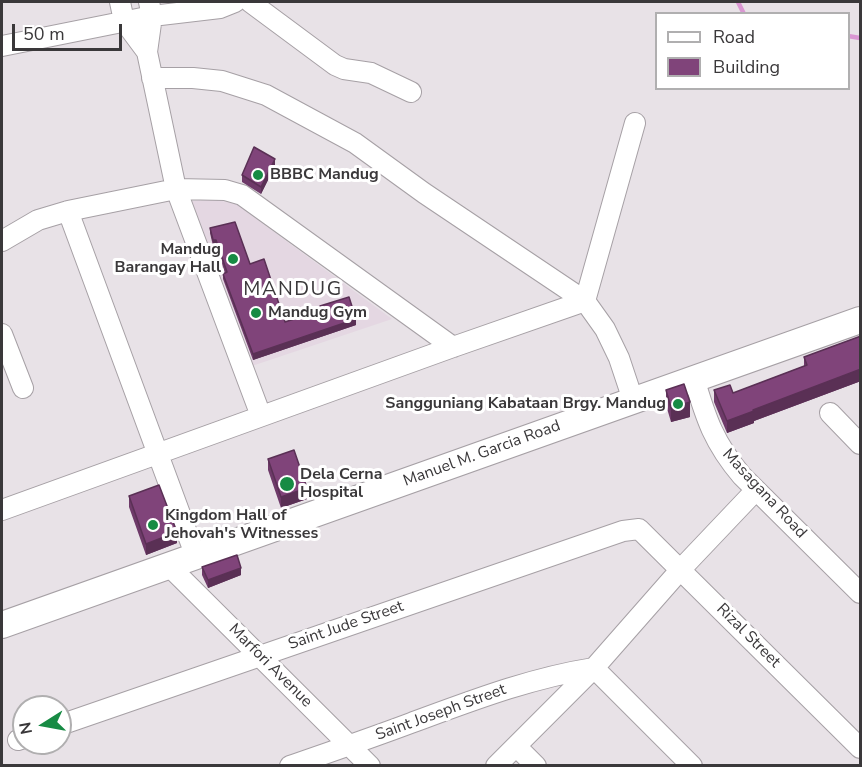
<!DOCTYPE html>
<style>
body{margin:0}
#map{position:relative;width:862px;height:767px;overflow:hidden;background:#e8e2e7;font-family:"Nunito Sans",sans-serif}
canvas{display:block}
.frame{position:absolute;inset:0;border:3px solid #3a383a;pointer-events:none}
.legend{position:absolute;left:655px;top:12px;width:195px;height:78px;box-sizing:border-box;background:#fff;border:2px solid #b0afb0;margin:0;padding:8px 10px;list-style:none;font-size:18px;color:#3a383a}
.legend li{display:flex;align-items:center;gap:12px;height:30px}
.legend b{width:30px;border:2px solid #b0afb0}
.north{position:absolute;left:12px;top:695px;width:60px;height:60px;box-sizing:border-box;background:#fff;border:2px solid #b0afb0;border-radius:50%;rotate:259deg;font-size:16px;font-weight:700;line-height:24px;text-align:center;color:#3a383a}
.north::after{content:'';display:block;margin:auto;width:21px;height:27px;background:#178b44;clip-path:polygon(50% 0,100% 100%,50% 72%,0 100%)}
.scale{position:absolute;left:12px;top:24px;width:110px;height:27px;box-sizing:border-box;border:3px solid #3a383a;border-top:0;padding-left:8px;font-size:18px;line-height:21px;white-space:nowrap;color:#3a383a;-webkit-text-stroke:4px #fff;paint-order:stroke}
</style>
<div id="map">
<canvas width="862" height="767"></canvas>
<div class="frame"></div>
<ul class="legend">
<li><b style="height:8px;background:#fff"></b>Road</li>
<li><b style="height:16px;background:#80447a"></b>Building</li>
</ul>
<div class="north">N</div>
<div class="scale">50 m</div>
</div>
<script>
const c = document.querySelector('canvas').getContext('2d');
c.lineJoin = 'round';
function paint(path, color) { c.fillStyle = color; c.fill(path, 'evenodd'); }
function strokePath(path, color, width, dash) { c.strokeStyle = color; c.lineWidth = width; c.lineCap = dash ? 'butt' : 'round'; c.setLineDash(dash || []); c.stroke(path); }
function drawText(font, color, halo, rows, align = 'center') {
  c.font = font + ' "Nunito Sans",sans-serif'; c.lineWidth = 6; c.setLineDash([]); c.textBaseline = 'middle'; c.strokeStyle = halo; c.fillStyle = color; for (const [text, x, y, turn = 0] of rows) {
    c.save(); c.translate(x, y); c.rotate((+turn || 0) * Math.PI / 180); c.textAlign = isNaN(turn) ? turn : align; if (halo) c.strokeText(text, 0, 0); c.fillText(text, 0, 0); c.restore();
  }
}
const built = new Path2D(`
 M213,199l23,5 156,115 -143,48 -57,-166z`);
const stream = new Path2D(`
 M738,2l6,12
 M848,36l12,2`);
const minor = new Path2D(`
 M120,2l4,19 23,31
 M149,2l3,14 -5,36 29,137 85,227
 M250,2l85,63 9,4 27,4 40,19
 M2,46l150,-30 68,-8 15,-6
 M152,78h41l29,3 44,14 89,48 69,50 161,108 20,28 14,29 14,42
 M68,211l128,346
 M2,241l36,-21 30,-9 108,-22 49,1 17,5 211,152
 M585,301l50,-178
 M2,334l21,54
 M694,378c12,41 20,65 48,98l118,117
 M830,413l30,31
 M2,510l451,-163 132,-46
 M169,566l201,200
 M594,668l98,98
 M60,725l563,-194 16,-2 221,219
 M18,740l6,-2
 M516,746l20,20
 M290,766c40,-14 81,-28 121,-43 60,-22 119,-45 183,-55
 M496,766l98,-98 87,-99 75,-79`);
const major = new Path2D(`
 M2,625l858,-305`);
const wall = new Path2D(`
 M275,166l-14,28 -19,-12v-7z
 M210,228l40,36 35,58 35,-12v-4l36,19 -103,35 -30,-81v-5l2,-1 -9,-28 -3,1 -3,-13z
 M861,336v45l-107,40v2l-27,10 -13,-31v-12l19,3 71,-27v-9z
 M666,390l24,27 -19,5 -5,-17z
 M268,459l39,40 -26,9 -13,-38z
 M129,496l48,47 -31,12 -17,-48z
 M202,567l39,8 -33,13 -6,-13z`);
const shadedWall = new Path2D(`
 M275,159v7l-14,28v-7z
 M213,240h3v5l-3,1z
 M356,319v6l-103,35v-6z
 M861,369v12l-107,40v2l-27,10v-12l26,-11z
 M690,402v15l-19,5v-14z
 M307,488v11l-26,9v-11z
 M177,532v11l-31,12v-11z
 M241,568v7l-33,13v-8z`);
const building = new Path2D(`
 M254,147l21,12 -14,28 -19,-12z
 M235,222l15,42 14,-5 21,63 36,-12 -1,-4 29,-9 7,22 -103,35 -30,-80 4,-2 -11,-32h-3l-3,-12z
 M861,336v33l-108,41 1,1 -27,10 -13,-31 16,-5 3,8 74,-28 -3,-8z
 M684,384l6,18 -19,6 -5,-18z
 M294,450l13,38 -26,9 -13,-38z
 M159,485l18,47 -31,12 -17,-48z
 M237,555l4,13 -33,12 -6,-13z`);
const markers = [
 [258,175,6,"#178b44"],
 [233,259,6,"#178b44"],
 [256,313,6,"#178b44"],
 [678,404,6,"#178b44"],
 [287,484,8,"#178b44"],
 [153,525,6,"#178b44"]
];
const poiNames = [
 ["BBBC Mandug",270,175],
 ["Mandug",221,250,"right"],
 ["Barangay Hall",221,268,"right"],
 ["Mandug Gym",268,313],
 ["Sangguniang Kabataan Brgy. Mandug",666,404,"right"],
 ["Dela Cerna",300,475],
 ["Hospital",300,493],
 ["Kingdom Hall of",165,516],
 ["Jehovah's Witnesses",165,534]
];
const streetNames = [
 ["Manuel M. Garcia Road",482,454,-20],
 ["Masagana Road",764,494,47],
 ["Saint Jude Street",346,626,-19],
 ["Rizal Street",748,636,45],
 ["Marfori Avenue",270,666,45],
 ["Saint Joseph Street",441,713,-20]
];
const quarterNames = [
 ["MANDUG",293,290]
];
paint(built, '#e4d7e2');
strokePath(stream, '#da97d3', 4.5);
strokePath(minor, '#a6a0a5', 22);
strokePath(major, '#a6a0a5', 28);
strokePath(minor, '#fff', 20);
strokePath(major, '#fff', 26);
paint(wall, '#6e3a69');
paint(shadedWall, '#5a3055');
paint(building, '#80447a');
strokePath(building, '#5a3055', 1.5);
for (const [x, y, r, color] of markers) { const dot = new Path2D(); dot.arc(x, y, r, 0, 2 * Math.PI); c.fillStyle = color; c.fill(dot); strokePath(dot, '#fff', 2); }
drawText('bold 16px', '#3a383a', '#fff', poiNames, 'left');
drawText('16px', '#3a383a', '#fff', streetNames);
c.letterSpacing = '1.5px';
drawText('20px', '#3a383a', '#fff', quarterNames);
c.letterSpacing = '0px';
</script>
